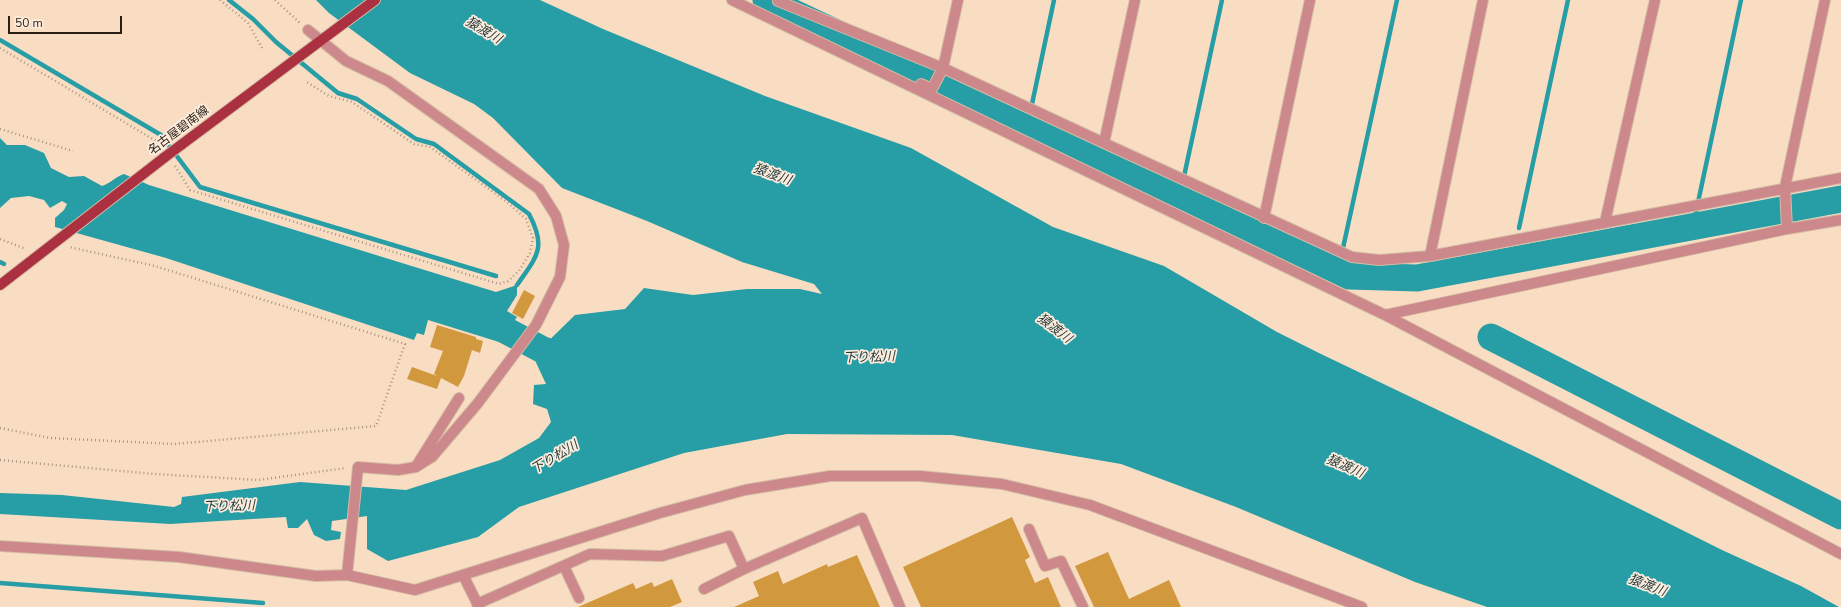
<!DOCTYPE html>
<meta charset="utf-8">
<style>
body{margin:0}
#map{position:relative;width:1841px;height:607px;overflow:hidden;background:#f9ddc3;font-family:"Nunito Sans",sans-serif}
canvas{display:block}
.scale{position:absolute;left:8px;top:16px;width:114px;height:18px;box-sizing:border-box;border:2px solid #291f16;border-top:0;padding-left:5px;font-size:12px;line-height:14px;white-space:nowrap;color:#291f16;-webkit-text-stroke:3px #feecdd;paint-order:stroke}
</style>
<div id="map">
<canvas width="1841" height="607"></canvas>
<div class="scale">50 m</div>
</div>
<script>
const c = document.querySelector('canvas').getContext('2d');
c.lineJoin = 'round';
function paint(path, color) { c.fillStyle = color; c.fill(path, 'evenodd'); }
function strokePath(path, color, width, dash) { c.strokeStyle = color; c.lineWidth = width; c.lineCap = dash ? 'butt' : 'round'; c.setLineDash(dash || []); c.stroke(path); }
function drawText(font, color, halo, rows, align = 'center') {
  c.font = font + ' "Nunito Sans","Noto Sans JP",sans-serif'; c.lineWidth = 3.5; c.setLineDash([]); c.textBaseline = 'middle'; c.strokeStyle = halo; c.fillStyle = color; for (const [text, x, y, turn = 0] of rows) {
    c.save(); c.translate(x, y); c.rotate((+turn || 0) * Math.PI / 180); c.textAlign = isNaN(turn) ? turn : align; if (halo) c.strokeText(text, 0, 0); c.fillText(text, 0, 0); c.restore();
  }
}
const water = new Path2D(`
 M316,0h224l63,29 162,67 146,52 142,79 111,39 113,66 44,22 215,103 186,93 79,36 38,21h-352l-72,-25 -179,-75 -115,-43 -169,-29 -165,-1 -103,19 -165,54 -41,30 -90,24 -21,-12v-33l-35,5 -1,9 10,2 -1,7 -14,2 -12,-6 -7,-16 -9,9h-10l-2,-11 -116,7 -170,-10v-21l62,2 112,12 7,-3 1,-7 118,-15 106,8 94,-30 39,-22 12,-16 -4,-13 -14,-5 1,-19 12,-1 -13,-28 42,-41 50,-6 19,-21 49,7 54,-6h53l22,5 -8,-10 -72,-22 -95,-41 -85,-33 -69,-70 -19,-14 -64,-31 -81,-60z
 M0,138l7,7h18l19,8 7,15 18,9 15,-1 18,10c9,-3 13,-9 22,-12l25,11 347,107 21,-7v10l-10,16 10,6 -4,6 10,6 -12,13 -8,-6 -4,6 -71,-22 -4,15 -7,-2 -3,7 -248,-82 -111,-31v-9l9,-8 3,-6 -5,-3 -12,7 -6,-8 -15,-4 -18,2 -11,10z`);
const stream = new Path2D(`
 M229,0l24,19 23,23 62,51 19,6 59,40 18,5 95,70c18,34 8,42 -12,71
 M0,40l161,95 39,52 296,89
 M1028,123l26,-123
 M1180,195l42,-195
 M1693,226l48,-226
 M1519,228l49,-228
 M1512,260l2,-6
 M0,262l4,2
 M1338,271l59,-271
 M0,583l263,20`);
const river = new Path2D(`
 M766,0l177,83 406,193 68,2 424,-79
 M484,319l57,30 33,13
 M1491,337l350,179`);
const building = new Path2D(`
 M524,290l11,6 -12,23 -11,-6z
 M437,325l39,12v2l7,2 -3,12 -8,-3 -8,26 -6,11 -17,-9 -4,11 -30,-10 5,-12 25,9 -3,-2 9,-23 -13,-4z
 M1012,517l18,40 -5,3 10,23 13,-6 13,30h-140l-18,-40z
 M1108,552l21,47 40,-19 12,27h-87l-19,-41z
 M857,555l23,52h-146l25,-11 -6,-14 25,-11 5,13 44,-20 1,3z
 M672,579l10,23 -12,5h-92l55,-24 3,6 16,-7 2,5z`);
const path = new Path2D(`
 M220,0l28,23 14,25
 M275,0l25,23
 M0,48l156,93
 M0,129l73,22
 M175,166l15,24 309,94 9,-3 11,-10 11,-18 3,-15 -7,-19 -19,-17 -77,-55 -16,-3 -62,-42 -23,-6 -24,-15
 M0,239l26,10
 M0,428l50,10 124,6 202,-18 29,-82 -250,-78 -86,-19
 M0,460l155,14 103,6 88,-12`);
const minor = new Path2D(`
 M732,0l653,315 456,239
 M778,0v1l165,67 -11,21 -11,-5
 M958,0l-15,68 161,75
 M1135,0l-31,143 248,114 27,3 51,-4 411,-78
 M308,30l38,31 42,20 151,108 17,27 8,29 -4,32 -24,48 -58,78 -46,54 -16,10 -18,3 -40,-3 -11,108
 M1264,218l46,-218
 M1605,222l50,-222
 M1787,229l-2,-42 40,-187
 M1430,256l53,-256
 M1385,315l402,-86 54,-9
 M417,465l42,-67
 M1029,529l16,37 16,-5 22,46
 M0,546l179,11 137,19 31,-1 68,15 245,-77 85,-23 85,-14h90l82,8 88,21 272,102
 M564,566l15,32
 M463,575l16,32
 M704,589l40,-20 118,-51 38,89
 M477,604l113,-50 72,2 67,-20 15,33`);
const major = new Path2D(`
 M181,145l194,-145
 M0,285l165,-128`);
const majorBridge = new Path2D(`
 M165,157l16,-12`);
const streetNames = [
 ["名古屋碧南線",179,131,-37]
];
const waterNames = [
 ["猿渡川",483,31,31],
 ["猿渡川",772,175,20],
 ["猿渡川",1054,329,37],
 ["下り松川",869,358,-2],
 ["下り松川",555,458,-31],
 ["猿渡川",1345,467,23],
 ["下り松川",229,507,-2],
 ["猿渡川",1647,586,21]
];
paint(water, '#279ea6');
strokePath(stream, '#279ea6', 4.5);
strokePath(river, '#279ea6', 27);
paint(building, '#d1983e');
strokePath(minor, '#d4bba4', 12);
strokePath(major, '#d4bba4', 12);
strokePath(path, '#ab9582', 2.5, [1, 3]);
strokePath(minor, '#cc888a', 10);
strokePath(major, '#ab3141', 10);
strokePath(majorBridge, '#d4bba4', 12, []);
strokePath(majorBridge, '#ab3141', 10);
drawText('12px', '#291f16', '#feecdd', streetNames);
drawText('italic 13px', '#1f3739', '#feecdd', waterNames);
</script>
